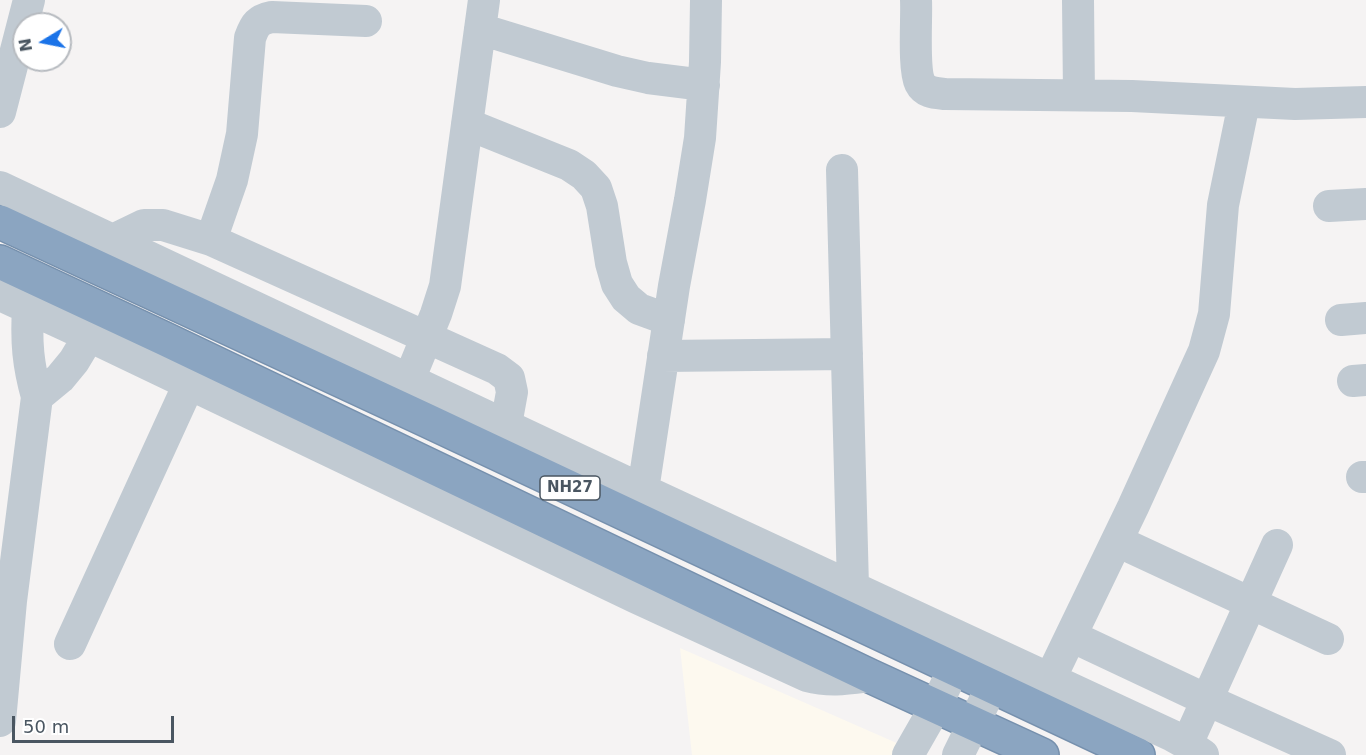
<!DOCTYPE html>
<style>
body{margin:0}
#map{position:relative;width:1366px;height:755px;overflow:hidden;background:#f5f3f3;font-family:"DejaVu Sans",sans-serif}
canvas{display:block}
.north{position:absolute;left:12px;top:12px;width:60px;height:60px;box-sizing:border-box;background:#fff;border:2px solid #b7bbc0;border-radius:50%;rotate:260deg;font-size:16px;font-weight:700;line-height:24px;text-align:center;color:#4a5661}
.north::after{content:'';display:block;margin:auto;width:21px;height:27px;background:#1a73e8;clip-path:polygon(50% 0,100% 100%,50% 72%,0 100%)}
.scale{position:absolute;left:12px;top:716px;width:162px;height:27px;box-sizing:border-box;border:3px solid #4a5661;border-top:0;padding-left:8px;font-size:18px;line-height:21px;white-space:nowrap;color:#4a5661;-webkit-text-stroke:4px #fff;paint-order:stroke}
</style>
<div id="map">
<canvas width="1366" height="755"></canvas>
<div class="north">N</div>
<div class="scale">50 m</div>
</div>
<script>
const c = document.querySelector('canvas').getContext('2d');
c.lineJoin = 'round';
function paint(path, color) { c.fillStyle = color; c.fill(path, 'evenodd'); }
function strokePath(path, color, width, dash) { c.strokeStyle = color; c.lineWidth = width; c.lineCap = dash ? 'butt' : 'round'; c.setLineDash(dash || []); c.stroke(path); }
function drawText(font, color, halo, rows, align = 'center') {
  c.font = font + ' "DejaVu Sans",sans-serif'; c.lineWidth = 6; c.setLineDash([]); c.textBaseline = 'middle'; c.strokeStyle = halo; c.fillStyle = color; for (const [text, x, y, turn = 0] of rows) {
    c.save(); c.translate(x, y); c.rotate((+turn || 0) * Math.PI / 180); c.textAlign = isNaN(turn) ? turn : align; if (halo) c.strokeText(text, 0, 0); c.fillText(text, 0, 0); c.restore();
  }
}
const commercial = new Path2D(`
 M680,648l244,107h-232z`);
const minor = new Path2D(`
 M916,0c1,17 -3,69 4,83 5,10 15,10 25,11l187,2 163,8 71,-2
 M1078,0l1,95
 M480,29l137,42 31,7 56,7
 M0,112l29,-112
 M467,124l102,41 15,10 12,13 6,18 9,57 6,21 9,14 13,11 30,11
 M842,170l11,417
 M0,187l643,303 530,246 14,8 16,11
 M1329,206l37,-2
 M113,240l31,-15h19l48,15 286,129 12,9 3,14 -6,33
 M211,240l21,-60 10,-46 8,-96c5,-14 8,-18 22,-21l94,4
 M0,295l89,41 548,262 170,78c23,6 40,3 63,0
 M1341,320l25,-2
 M663,356l184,-2
 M409,380l27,-66 9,-28 39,-286
 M1353,381l13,-1
 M37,397l23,-19 14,-17 15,-25
 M1362,477h4
 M643,490l31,-204 16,-86 10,-62 5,-76 1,-62
 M1117,541l211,98
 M1071,636l136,64 123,55
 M70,644l119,-260
 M1050,679l83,-172 71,-156 10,-37 9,-109 21,-102
 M0,721l11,-120 26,-204c-9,-32 -11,-55 -9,-89
 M1187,744l90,-199
 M908,755l28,-49 18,-38
 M958,755l34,-69`);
const highway = new Path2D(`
 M0,222l426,198 712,335
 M0,262l165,77 705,337 172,79`);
const shields = [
 [570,488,60]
];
const shieldNames = [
 ["NH27",570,488]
];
paint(commercial, '#fdf9ef');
strokePath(highway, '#7690ad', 36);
strokePath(minor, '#c1cad2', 32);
strokePath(highway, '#8ba5c1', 33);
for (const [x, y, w] of shields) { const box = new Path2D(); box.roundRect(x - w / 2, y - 12, w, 24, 4.5); c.fillStyle = '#fff'; c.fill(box); strokePath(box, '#4a5661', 1.5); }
drawText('bold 15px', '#4a5661', null, shieldNames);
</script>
